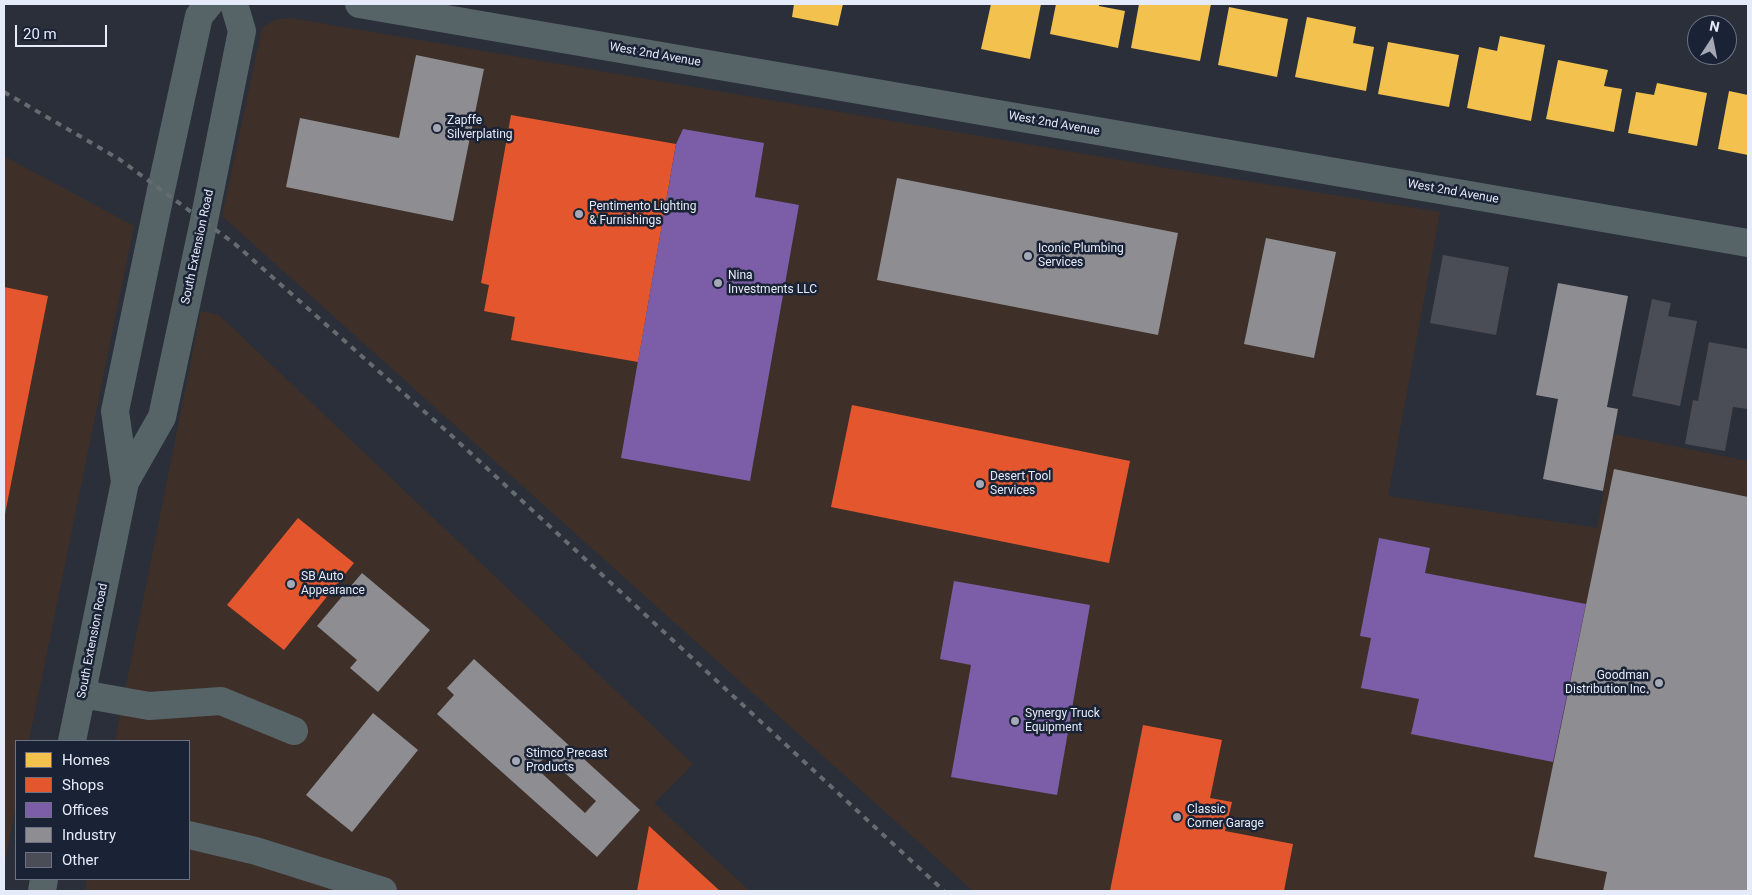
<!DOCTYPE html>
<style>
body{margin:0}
#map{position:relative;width:1752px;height:895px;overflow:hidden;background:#2a2f39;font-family:Roboto,sans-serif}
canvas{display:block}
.frame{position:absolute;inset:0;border:5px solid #e5ebf8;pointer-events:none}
.legend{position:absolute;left:15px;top:740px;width:175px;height:140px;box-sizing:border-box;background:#1a2235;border:1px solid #6b7283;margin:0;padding:6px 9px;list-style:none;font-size:15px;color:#e5ebf8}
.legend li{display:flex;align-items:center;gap:10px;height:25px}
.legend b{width:25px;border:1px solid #6b7283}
.north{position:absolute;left:1687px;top:15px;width:50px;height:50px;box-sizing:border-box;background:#1a2235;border:1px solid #6b7283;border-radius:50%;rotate:11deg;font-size:14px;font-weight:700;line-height:20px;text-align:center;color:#e5ebf8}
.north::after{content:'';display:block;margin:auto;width:18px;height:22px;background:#a4a9b5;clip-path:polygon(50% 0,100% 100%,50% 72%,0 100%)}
.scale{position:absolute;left:15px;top:25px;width:92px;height:22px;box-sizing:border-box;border:2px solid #e5ebf8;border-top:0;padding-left:6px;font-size:15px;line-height:18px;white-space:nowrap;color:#e5ebf8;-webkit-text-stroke:4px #1a2235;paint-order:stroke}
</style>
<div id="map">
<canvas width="1752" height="895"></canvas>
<div class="frame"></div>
<ul class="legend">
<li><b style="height:14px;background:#f2c14e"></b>Homes</li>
<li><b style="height:14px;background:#e4572e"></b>Shops</li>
<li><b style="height:14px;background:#7b5ea7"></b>Offices</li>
<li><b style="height:14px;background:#8d8d92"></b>Industry</li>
<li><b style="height:14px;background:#4b4d56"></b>Other</li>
</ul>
<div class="north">N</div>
<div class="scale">20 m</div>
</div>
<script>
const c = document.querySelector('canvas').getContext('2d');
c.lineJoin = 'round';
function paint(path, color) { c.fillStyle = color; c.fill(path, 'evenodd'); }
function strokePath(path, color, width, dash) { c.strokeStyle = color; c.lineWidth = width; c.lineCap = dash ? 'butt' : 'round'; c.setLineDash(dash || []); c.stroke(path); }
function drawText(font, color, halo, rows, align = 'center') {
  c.font = font + ' Roboto,sans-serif'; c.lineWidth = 5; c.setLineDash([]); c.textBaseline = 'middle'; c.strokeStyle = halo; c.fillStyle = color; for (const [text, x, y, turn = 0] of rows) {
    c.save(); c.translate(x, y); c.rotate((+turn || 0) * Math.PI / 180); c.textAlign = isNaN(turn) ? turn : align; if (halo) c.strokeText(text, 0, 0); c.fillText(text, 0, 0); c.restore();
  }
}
const commercial = new Path2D(`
 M291,18l893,153 256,41 -52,284 209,32 17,-94 134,27v430h-775l-751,-675 40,-188 12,-8z
 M4,156l130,70 -105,515h-13v65l-12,61z
 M201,311l18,4 474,449 -39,39 96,88h-665l2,-12h102v-138h-74z`);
const homes = new Path2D(`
 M794,4h49l-5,22 -46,-9z
 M991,4h50l-11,55 -49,-10z
 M1056,4h43v2l26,5 -7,37 -68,-14z
 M1139,4h72l-11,57 -69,-13z
 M1229,7l59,12 -11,58 -59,-12z
 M1307,17l49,10 -3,16 21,4 -8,44 -71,-14z
 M1500,36l45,9 -14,76 -64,-13 12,-61 18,4z
 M1388,42l71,13 -10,52 -71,-13z
 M1558,60l50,10 -4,16 18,3 -8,43 -68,-13z
 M1657,83l50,10 -10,53 -69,-13 8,-41 18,3z
 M1729,91l19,4v60l-30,-6z`);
const shops = new Path2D(`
 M511,115l165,29 -38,218 -127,-22 4,-23 -31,-6 5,-26 -8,-2z
 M4,287l44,9 -43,218h-1z
 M852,405l278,56 -21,102 -278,-56z
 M298,518l56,45 -70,87 -57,-45z
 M1143,725l79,15 -12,58 22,4 -7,29 68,13 -9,47h-174z
 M649,826l71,65h-83z`);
const offices = new Path2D(`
 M683,129l81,14 -9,54 44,8 -49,276 -129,-23 55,-314z
 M1379,538l51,10 -5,25 161,31 -33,158 -142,-28 8,-35 -58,-11 10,-50 -11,-2z
 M954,581l136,24 -33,190 -106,-18 20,-112 -31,-6z`);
const industry = new Path2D(`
 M416,55l68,14 -31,152 -167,-34 14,-69 99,20z
 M897,178l281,55 -20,102 -281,-55z
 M1266,238l70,14 -22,106 -70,-14z
 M1558,283l70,13 -21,111 11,2 -15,82 -60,-12 15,-80 -22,-4z
 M1614,469l134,28v394h-145l4,-19 -73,-15z
 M362,573l68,57 -52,62 -28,-24 7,-8 -40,-34z
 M474,659l166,151 -43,47 -160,-143 17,-19 -7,-7zM546,756l50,45 -11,12 -50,-46z
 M373,713l45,37 -66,82 -46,-37z`);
const building = new Path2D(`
 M1443,255l66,12 -13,68 -66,-12z
 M1652,299l19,4 -3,13 29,5 -17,85 -48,-10z
 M1709,342l39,7v60l-15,-2 -8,44 -40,-7 8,-44 5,1z`);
const minor = new Path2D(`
 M359,4l1389,239
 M125,482l-10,-71 46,-221 38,-174 10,-12
 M82,694l67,12 72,-5 73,30
 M72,741l53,-259 37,-65 42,-196 38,-190 -8,-27
 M189,835l67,16 127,40
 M42,891l2,-12`);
const rail = new Path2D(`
 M4,92l115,67 116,85 217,192 492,455`);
const markers = [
 [437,128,5,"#a4a9b5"],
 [579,214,5,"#a4a9b5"],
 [1028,256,5,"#a4a9b5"],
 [718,283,5,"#a4a9b5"],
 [980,484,5,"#a4a9b5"],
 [291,584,5,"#a4a9b5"],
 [1659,683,5,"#a4a9b5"],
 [1015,721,5,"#a4a9b5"],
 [516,761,5,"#a4a9b5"],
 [1177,817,5,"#a4a9b5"]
];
const streetNames = [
 ["West 2nd Avenue",655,55,10],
 ["West 2nd Avenue",1054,124,10],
 ["West 2nd Avenue",1453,192,10],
 ["South Extension Road",198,247,-78],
 ["South Extension Road",93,641,-79]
];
const poiNames = [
 ["Zapffe",447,121],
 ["Silverplating",447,135],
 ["Pentimento Lighting",589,207],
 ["& Furnishings",589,221],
 ["Iconic Plumbing",1038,249],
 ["Services",1038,263],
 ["Nina",728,276],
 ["Investments LLC",728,290],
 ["Desert Tool",990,477],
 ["Services",990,491],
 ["SB Auto",301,577],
 ["Appearance",301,591],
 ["Goodman",1649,676,"right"],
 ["Distribution Inc.",1649,690,"right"],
 ["Synergy Truck",1025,714],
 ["Equipment",1025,728],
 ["Stimco Precast",526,754],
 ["Products",526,768],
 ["Classic",1187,810],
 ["Corner Garage",1187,824]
];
paint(commercial, '#3e3029');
paint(homes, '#f2c14e');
paint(shops, '#e4572e');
paint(offices, '#7b5ea7');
paint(industry, '#8d8d92');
paint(building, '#4b4d56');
strokePath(minor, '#566468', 28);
strokePath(rail, '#656c71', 4, [6, 6]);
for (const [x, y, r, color] of markers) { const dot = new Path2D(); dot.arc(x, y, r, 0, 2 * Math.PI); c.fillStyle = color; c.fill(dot); strokePath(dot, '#1a2235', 2); }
drawText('12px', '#e5ebf8', '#1a2235', streetNames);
drawText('12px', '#e5ebf8', '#1a2235', poiNames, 'left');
</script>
